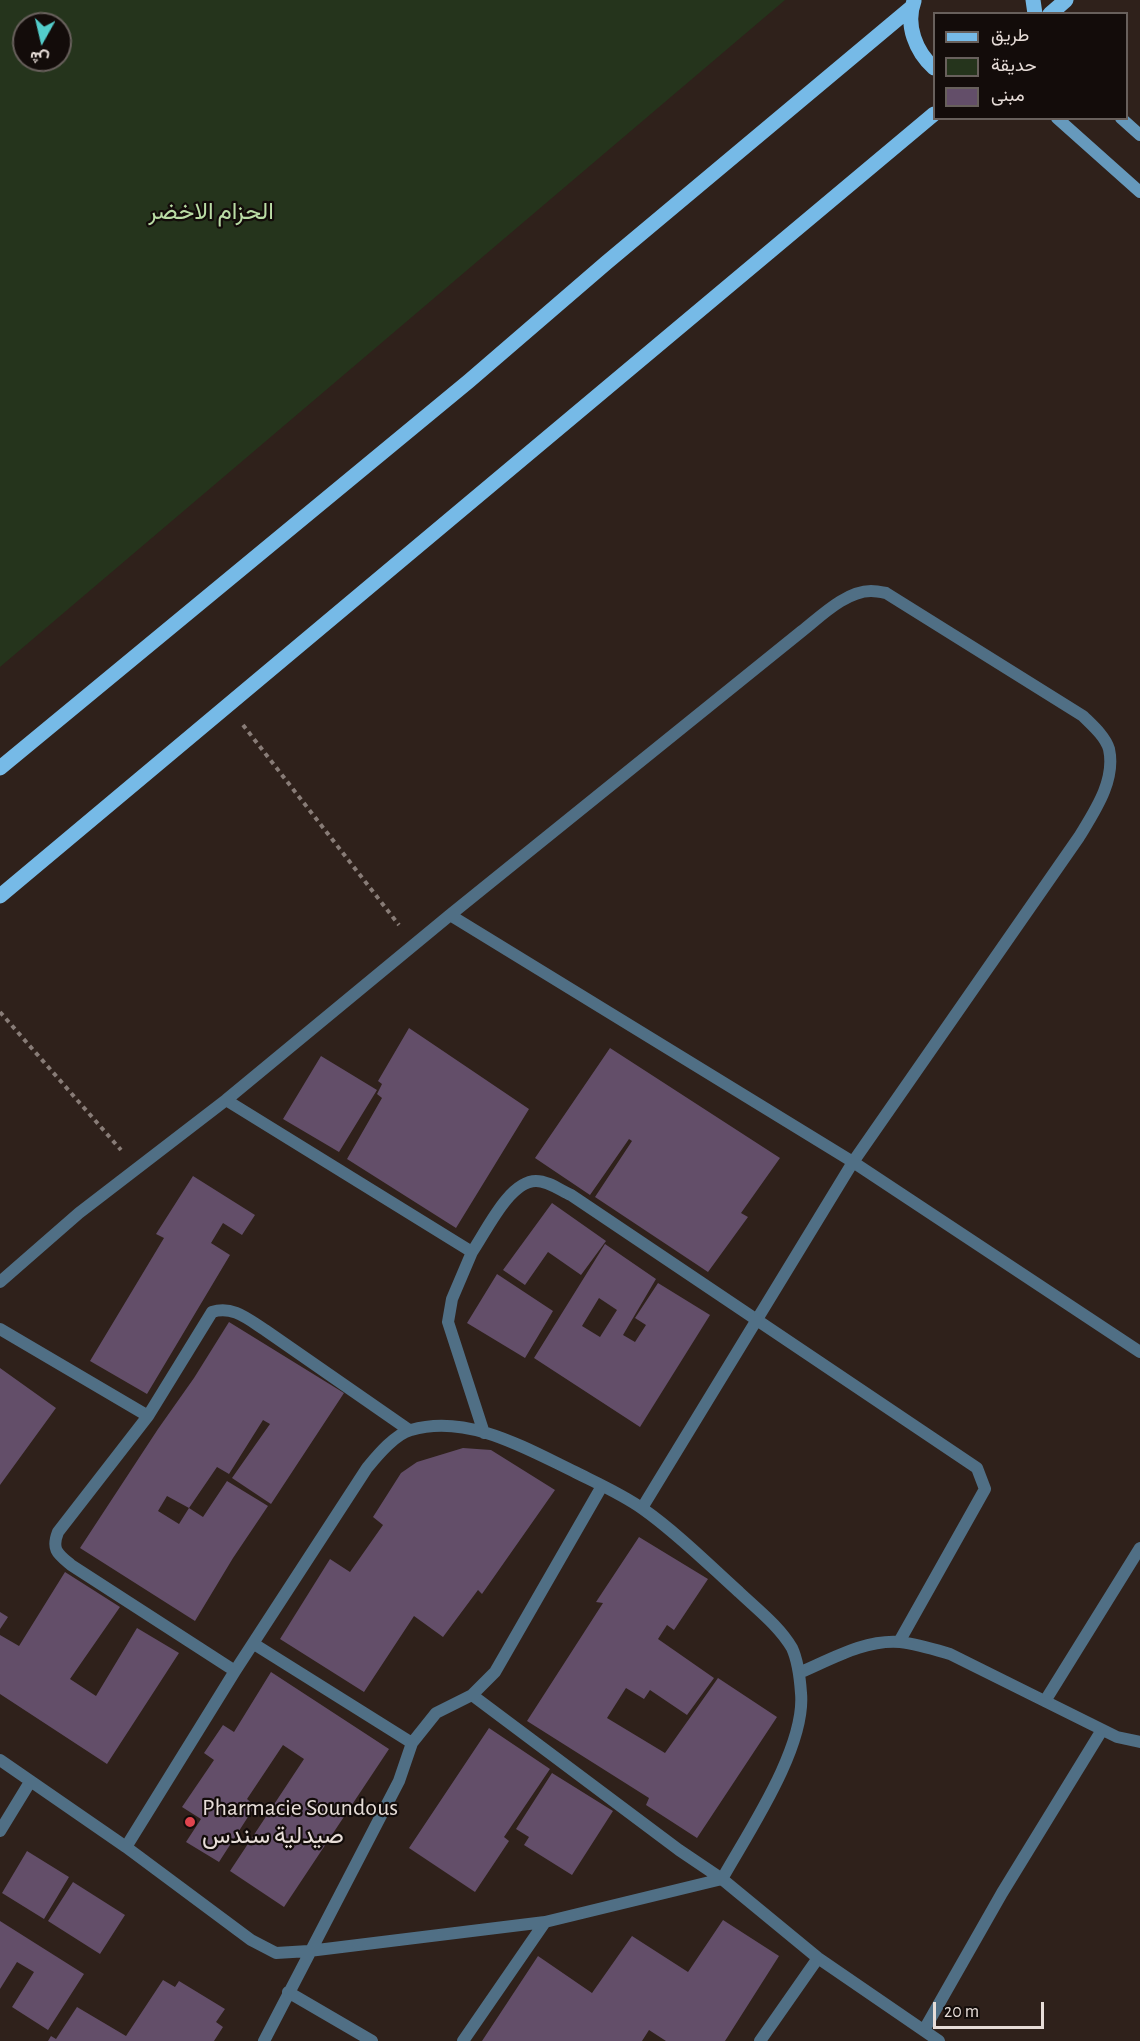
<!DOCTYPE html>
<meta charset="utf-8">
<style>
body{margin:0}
#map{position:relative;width:1140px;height:2041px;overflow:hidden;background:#2f211b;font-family:"Alegreya Sans",Vazirmatn,sans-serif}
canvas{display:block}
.legend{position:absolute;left:933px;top:12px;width:195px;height:108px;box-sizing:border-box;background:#130c0a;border:2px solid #68605c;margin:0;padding:8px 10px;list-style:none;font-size:18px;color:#e7ddd8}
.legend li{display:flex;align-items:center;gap:12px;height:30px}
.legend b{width:30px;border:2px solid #68605c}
.north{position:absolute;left:12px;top:12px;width:60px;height:60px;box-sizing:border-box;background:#130c0a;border:2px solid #68605c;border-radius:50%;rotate:188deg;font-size:16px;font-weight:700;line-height:24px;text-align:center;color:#e7ddd8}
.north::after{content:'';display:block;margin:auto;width:21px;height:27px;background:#53cdcb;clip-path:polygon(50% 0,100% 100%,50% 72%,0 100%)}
.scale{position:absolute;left:933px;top:2002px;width:111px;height:27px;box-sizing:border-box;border:3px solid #e7ddd8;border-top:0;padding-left:8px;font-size:18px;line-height:21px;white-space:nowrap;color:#e7ddd8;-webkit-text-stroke:4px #130c0a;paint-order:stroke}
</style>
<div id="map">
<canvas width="1140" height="2041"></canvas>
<ul class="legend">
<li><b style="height:8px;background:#76bae7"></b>طريق</li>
<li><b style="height:16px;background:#25341c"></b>حديقة</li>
<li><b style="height:16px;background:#634e69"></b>مبنى</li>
</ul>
<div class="north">ش</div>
<div class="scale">20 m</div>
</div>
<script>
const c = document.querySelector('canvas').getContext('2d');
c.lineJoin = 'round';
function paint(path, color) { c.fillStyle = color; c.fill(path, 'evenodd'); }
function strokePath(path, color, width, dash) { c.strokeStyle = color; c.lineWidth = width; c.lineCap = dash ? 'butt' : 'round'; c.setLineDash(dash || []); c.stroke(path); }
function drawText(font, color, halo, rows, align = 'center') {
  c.font = font + ' "Alegreya Sans",Vazirmatn,sans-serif'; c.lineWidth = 4.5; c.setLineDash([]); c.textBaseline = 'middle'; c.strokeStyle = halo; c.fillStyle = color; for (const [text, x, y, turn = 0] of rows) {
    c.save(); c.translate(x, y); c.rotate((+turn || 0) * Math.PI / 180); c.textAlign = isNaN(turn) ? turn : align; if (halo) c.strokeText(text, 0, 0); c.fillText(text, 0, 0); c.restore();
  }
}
const green = new Path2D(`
 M0,0h785l-785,667zM24,24h36v36h-36z`);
const building = new Path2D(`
 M409,1028l120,81 -73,119 -109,-69 35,-61 -5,-4 5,-10 -4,-3z
 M610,1048l170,110 -39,55 7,4 -40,55 -113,-75 37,-56 -3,-2 -39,56 -55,-37z
 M321,1056l56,34 -38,62 -56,-33z
 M193,1176l62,39 -13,20 -19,-12 -12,20 19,12 -83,139 -57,-33 74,-123 -8,-4z
 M552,1203l54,38 -25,34 -33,-23 -23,33 -22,-15z
 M605,1244l51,35 -33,56 12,7 11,-17 -11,-7 23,-35 52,32 -70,112 -106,-69zM599,1298l18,12 -17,27 -18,-11z
 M497,1274l56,37 -28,47 -58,-35z
 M229,1322l115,71 -73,111 -39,-26 38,-54 -7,-4 -34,54 -12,-7 -28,41 -22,-12 -9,15 21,13 10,-16 14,9 24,-36 41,25 -35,52 -38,63 -115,-73 78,-119 36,-51z
 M0,1368l56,40 -56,77z
 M463,1448l28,2 64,40 -73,104 -4,-4 -35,47 -29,-21 -50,76 -84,-53 50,-80 20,13 33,-47 -10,-8 28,-44 16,-11z
 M639,1537l69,42 -34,51 -7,-5 -9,14 56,39 -27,37 -37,-25 -6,9 -18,-11 -19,30 58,35 53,-75 59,39 -80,121 -51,-33 3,-7 -122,-77 76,-118 -7,-1z
 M65,1572l55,35 -50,72 26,17 41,-68 42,25 -72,111 -107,-70v-59l19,11z
 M0,1612l8,5 -8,12z
 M271,1672l118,77 -105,158 -54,-36 74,-112 -21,-14 -36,54 8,7 -36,56 -33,-20 15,-23 -19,-12 32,-47 -10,-7 19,-28 11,7z
 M489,1728l61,41 -46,68 5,4 -34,51 -66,-44z
 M552,1773l61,38 -41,64 -48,-30 5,-8 -13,-8z
 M27,1851l42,26 -25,42 -42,-26z
 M73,1882l52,33 -25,39 -52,-33z
 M723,1920l56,36 -54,85h-59l-17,-11 -7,11h-160l56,-85 54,37 40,-57 56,36z
 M0,1921l84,53 -36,56 -36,-23 22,-35 -17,-10 -17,27z
 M163,1980l12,7 4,-6 46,28 -9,13 7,5 -9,14h-166l3,-5 5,3 21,-32 49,29z`);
const path = new Path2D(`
 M243,725l156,200
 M0,1012l121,138`);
const street = new Path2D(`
 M450,915l403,247 287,190
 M226,1100l246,152c14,-20 37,-71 64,-71 12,0 24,9 35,14l406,273 8,21 -86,153
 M472,1252l-20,47 -4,23 36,111
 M0,1282l79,-69 147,-113 224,-185 352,-284c19,-15 44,-40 69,-40 5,0 10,1 15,2l197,123c9,9 22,20 26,33 7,32 -15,63 -30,88l-226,325 -211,346
 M0,1329l148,87 64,-104c20,-7 36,7 53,18l144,100
 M148,1416l-90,116c-7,18 0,22 13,33l164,106
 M254,1644l158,99
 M799,1673c31,-13 66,-34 101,-31 17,2 33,7 50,12l167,83 23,5
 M1045,1701l95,-153
 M0,1760l126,87 125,93 25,13 33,-2 236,-29 177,-43 96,79 121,83
 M0,1831l30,-49
 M126,1847l109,-176 132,-203c10,-12 28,-34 44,-38 56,-17 116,19 164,42 22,11 47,22 68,37 34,24 65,55 96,83 19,18 40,34 53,56 6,13 8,31 9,45 5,54 -52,138 -79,186l-43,-29 -207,-155
 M288,1992l84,49
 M924,2030l78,-137 100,-163
 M264,2041l135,-260 13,-38 24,-30 36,-18 23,-23 107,-186
 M463,2041l82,-119
 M760,2041l58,-83`);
const secondary = new Path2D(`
 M1057,118l83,74
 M1121,118l19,17`);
const primary = new Path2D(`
 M1033,0l2,14
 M914,1c-9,24 2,51 20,67
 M1050,14l16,-14
 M0,768l469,-387 137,-118 306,-256
 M0,896l934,-782`);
const markers = [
 [190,1822,6,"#e0444e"]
];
const parkNames = [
 ["الحزام الاخضر",211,212]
];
const poiNames = [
 ["Pharmacie Soundous",202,1808],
 ["صيدلية سندس",202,1836]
];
paint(green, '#25341c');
paint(building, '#634e69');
strokePath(path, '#887c77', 4, [4.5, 4.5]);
strokePath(street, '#506f85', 12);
strokePath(secondary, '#6699bc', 12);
strokePath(primary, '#76bae7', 15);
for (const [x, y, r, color] of markers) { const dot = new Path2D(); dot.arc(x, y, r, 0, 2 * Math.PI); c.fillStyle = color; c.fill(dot); strokePath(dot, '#130c0a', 2); }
drawText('24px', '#badca5', '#130c0a', parkNames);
drawText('24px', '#e7ddd8', '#130c0a', poiNames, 'left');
</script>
